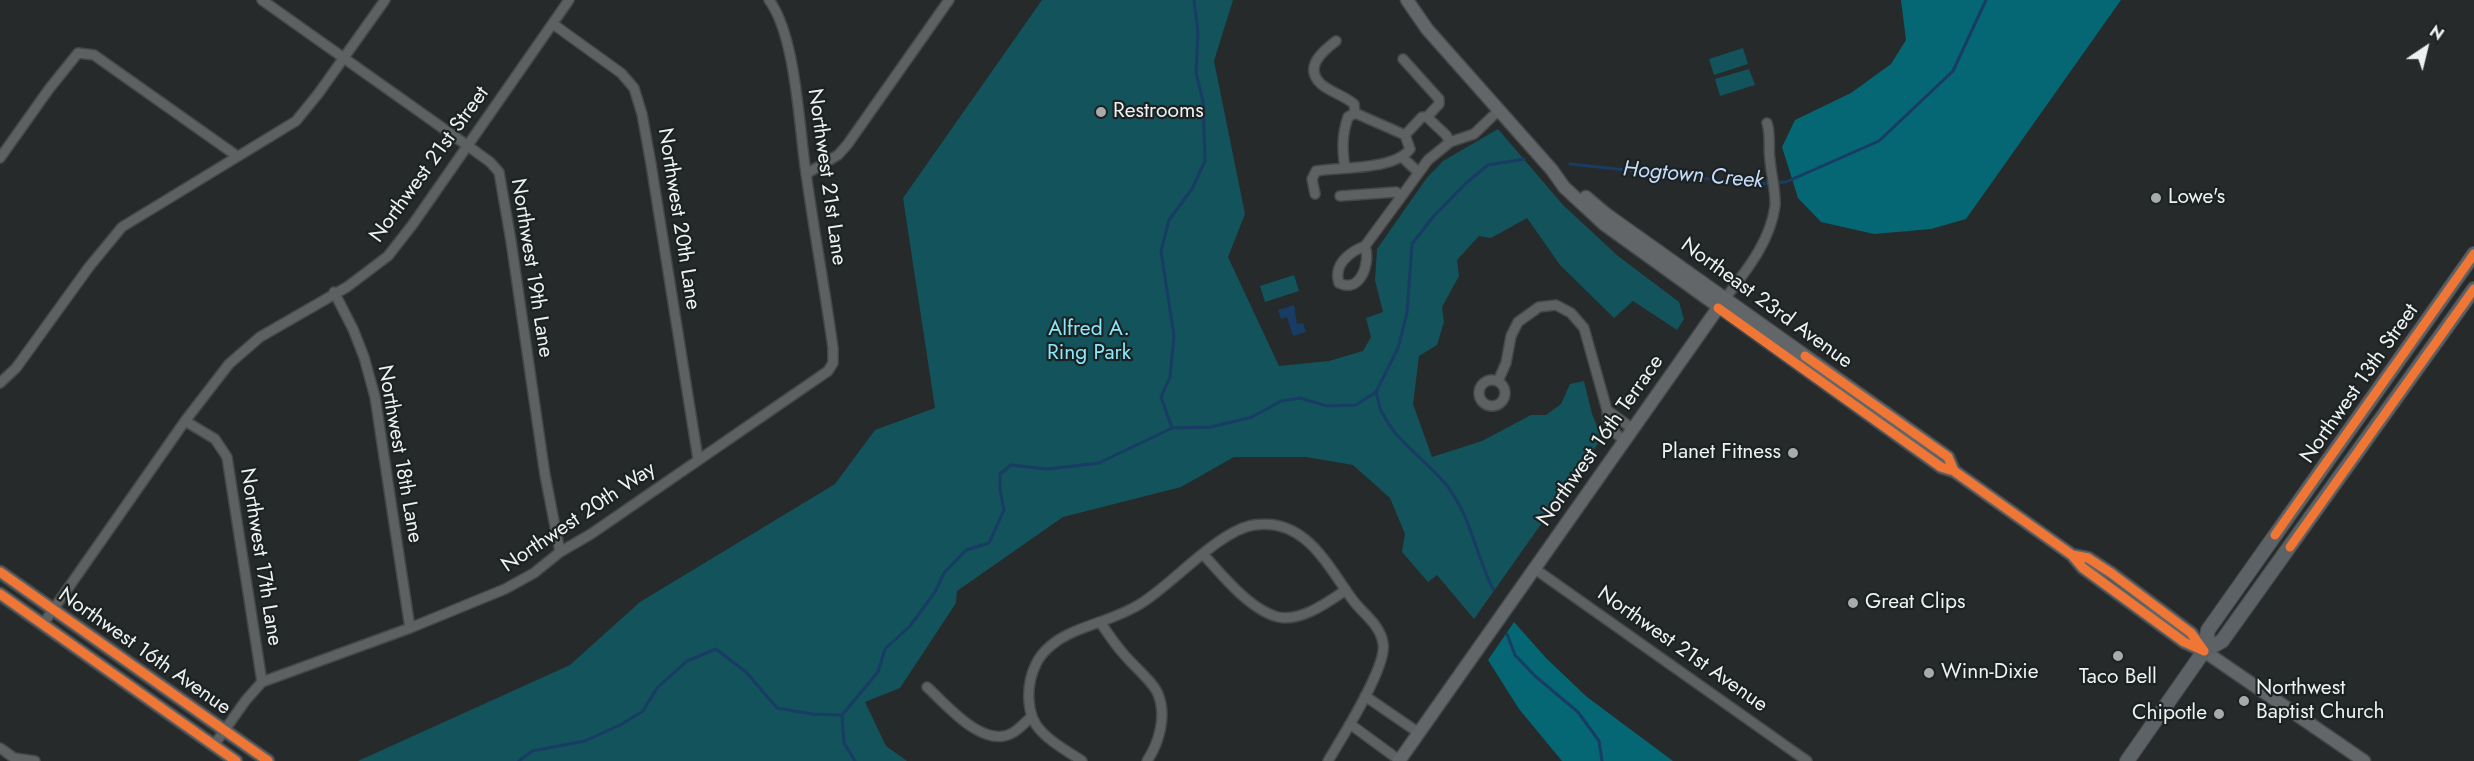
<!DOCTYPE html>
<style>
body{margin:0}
#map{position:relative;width:2474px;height:761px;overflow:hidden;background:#272a2b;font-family:Jost,sans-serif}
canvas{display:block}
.north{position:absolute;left:2396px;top:18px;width:60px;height:60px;-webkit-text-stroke:4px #1c2122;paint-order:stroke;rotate:35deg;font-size:16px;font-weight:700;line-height:24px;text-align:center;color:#eef1f2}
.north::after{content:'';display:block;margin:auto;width:21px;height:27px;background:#eef1f2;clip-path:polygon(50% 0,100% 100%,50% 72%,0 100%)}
</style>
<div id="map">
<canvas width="2474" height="761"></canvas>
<div class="north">N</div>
</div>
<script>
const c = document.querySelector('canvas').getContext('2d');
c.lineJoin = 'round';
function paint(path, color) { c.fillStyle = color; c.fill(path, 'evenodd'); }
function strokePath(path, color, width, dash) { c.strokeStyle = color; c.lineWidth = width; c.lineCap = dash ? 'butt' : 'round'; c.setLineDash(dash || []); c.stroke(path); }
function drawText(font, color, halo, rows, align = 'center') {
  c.font = font + ' Jost,sans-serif'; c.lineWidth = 4.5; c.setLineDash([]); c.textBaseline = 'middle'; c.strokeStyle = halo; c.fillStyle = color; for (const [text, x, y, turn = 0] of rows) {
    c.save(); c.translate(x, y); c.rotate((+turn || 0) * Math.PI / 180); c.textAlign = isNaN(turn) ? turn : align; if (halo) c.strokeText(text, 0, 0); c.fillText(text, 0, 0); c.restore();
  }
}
const green = new Path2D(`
 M1042,0h191l-19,61 31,153 -17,43 51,109 50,-5 34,-10 8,-14 -5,-19 17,-6 -8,-32 2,-31 49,-70 17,-18 55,-32 65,76 55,51 61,46 5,17 -7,11 -44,-29 -19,17 -54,-53 -33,-47 -36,20 -12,-2 -22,24 2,16 -17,31 2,15 -7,23 -18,11 -6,48 19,53 50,-16 49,-26h15l15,-11 9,-20 14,-3 8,33 10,24 -128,181 -37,-44 -9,7 -26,-30 3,-18 -15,-36 -37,-33 -47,-8h-72l-53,30 -118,30 -106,74 -1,12 -56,85 -35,14 21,44 21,15h-549l212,-96 70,-63 195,-118 40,-54 60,-22 -32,-210z
 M1743,48l5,16 -34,11 -5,-16z
 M1749,69l6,16 -35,11 -5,-17z
 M1294,275l5,16 -34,11 -5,-16z`);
const forest = new Path2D(`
 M1901,0h220l-155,219 -35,10 -57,5 -53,-12 -23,-24 -16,-51 13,-27 56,-27 40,-29 15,-24z
 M1514,622l33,37 40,38 86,64h-111l-43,-52 -31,-49z`);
const water = new Path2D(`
 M1294,305l3,19 6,-1 3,9 -13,4 -6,-19 -6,2 -3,-9z`);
const stream = new Path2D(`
 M1570,164l187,20 29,-2 93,-41 74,-70 33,-71
 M1376,392l22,-44 9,-35 5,-69 21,-27 33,-34 22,-18 36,-6
 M1376,392c2,7 3,16 7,22 14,29 45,47 65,73 23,30 28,69 45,102
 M1172,428l-11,-31 9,-20 4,-41 -13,-85 8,-31 23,-31 13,-28 -2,-60 -7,-28 2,-41 -4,-32
 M1507,634l8,21 20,21 43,36 21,29 3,20
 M842,715l2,28 11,18
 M519,761l13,-10 53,-10 35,-16 23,-14 14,-23 30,-27 29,-12 30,23 31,36 35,6 30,1 36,-43 7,-23 25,-23 25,-34 9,-19 22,-23 23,-7 15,-33 -4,-20v-16l11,-9 36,4 52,-6 73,-35 39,-1 41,-10 29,-16 19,-3 27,8 29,-1 20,-13`);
const street = new Path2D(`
 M262,0l206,146 22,16 9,10 12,69 34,234 15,77
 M553,24l68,49 13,15 8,26 9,50 47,295
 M1336,41c-13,10 -33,26 -15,43 9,8 24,12 33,20l1,9
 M1403,59l36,40v5l-12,13 19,18 4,7 24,-8 24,-23
 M1405,135l17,-18h5
 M1402,157l16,15
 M0,158l49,-69 29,-36 16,2 143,101
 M806,174l32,-19 9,-10 102,-145
 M1315,194l-3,-15 4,-8c25,-4 79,-1 94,-22l-5,-14 -50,-22 -7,4c-6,18 -6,32 -3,51
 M1340,196l56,-4 5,5 27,-37 22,-18
 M1365,246c-16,6 -32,19 -26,37 21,11 32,-20 26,-37l36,-49
 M334,292l19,37 11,28 11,40 35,231
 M1721,304c22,-30 49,-60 54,-98 1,-14 -4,-32 -5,-46 -2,-13 1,-25 -3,-37
 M1479 393a13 13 0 1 1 26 0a13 13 0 1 1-26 0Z
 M1498,381l8,-18 5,-27 7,-14 21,-15 17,-2 15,8 13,15 23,82c0,16 6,22 18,31
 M0,383l16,-15 73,-101 33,-40 174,-106 22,-27 67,-94
 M1607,410l26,19
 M185,421l30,18 12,18 35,225
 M1203,554c18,20 47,56 75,63 23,5 50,-15 68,-27
 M1535,569l272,192
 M1100,622c7,10 14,21 22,30 9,12 31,29 36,42 9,22 1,49 -11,67
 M43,624l142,-203 44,-57 31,-27 87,-50 41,-31 25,-32 156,-224
 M927,687c20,18 57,64 87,45 6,-4 12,-10 17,-15
 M1365,696l54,37
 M1350,724l49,36
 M214,745l32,-45 16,-18 148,-54 95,-39 29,-16 26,-21 31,-18 237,-163 5,-8v-15c-8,-58 -19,-117 -27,-175 -7,-46 -10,-137 -37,-173
 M0,748l14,10 21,3
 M1082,761c-13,-9 -29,-17 -40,-29 -17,-16 -16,-48 -6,-68 6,-13 20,-24 33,-30 23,-11 49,-16 71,-30 32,-19 79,-74 114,-79 51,-8 73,40 98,74 10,14 28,25 31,44 5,23 -42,96 -55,118`);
const secondary = new Path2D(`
 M1407,0l20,29 125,141 12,17 41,38 336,242 13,4 118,84 16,3 23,15 80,60 13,18
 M1586,197l20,17 342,243 6,14
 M2072,555l11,13 101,74 20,9 160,110
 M0,572l268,189
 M0,594l236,167
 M1399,761l319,-453`);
const primary = new Path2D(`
 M2204,651l4,-21 266,-376
 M2127,761l77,-110 18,-10 252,-352`);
const cycleway = new Path2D(`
 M1718,308l223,159 13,4 118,84 16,3 23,15 80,60 13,18
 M1805,356l143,101 6,14
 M2275,535l199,-281
 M2290,547l184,-258
 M2072,555l11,13 101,74 20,9
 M0,572l268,189
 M0,594l236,167`);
const markers = [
 [1101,112,6,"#a8abac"],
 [2156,198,6,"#a8abac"],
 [1793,453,6,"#a8abac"],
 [1853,603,6,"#a8abac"],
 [2118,656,6,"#a8abac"],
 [1929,673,6,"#a8abac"],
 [2244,701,6,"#a8abac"],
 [2219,714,6,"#a8abac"]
];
const poiNames = [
 ["Restrooms",1113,112],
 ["Lowe's",2168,198],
 ["Planet Fitness",1781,453,"right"],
 ["Great Clips",1865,603],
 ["Winn-Dixie",1941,673],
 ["Taco Bell",2118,678,"center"],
 ["Northwest",2256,689],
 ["Baptist Church",2256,713],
 ["Chipotle",2207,714,"right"]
];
const streetNames = [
 ["Northwest 21st Street",430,165,-54],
 ["Northwest 21st Lane",826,177,82],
 ["Northwest 20th Lane",678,219,81],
 ["Northwest 19th Lane",531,268,81],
 ["Northeast 23rd Avenue",1766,304,36],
 ["Northwest 13th Street",2360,384,-55],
 ["Northwest 16th Terrace",1601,441,-55],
 ["Northwest 18th Lane",399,454,80],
 ["Northwest 20th Way",579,518,-34],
 ["Northwest 17th Lane",260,557,81],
 ["Northwest 21st Avenue",1682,650,35],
 ["Northwest 16th Avenue",144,652,35]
];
const parkNames = [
 ["Alfred A.",1089,330],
 ["Ring Park",1089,354]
];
const waterNames = [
 ["Hogtown Creek",1693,176,5]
];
paint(green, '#12535c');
paint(forest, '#056774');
paint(water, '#183c63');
strokePath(stream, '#183c63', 3);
strokePath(street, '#454748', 12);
strokePath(secondary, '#454748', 15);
strokePath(primary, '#454748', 16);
strokePath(street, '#5e6162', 9);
strokePath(secondary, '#626668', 12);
strokePath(primary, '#5c6266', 14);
strokePath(cycleway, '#f07635', 9);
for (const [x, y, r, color] of markers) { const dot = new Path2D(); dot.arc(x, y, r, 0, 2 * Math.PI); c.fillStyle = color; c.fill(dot); strokePath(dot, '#1c2122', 2); }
drawText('21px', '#eef1f2', '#1c2122', poiNames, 'left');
drawText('21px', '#eef1f2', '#1c2122', streetNames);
drawText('21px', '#89e8fa', '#1c2122', parkNames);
drawText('italic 22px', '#c4dcf9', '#1c2122', waterNames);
</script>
